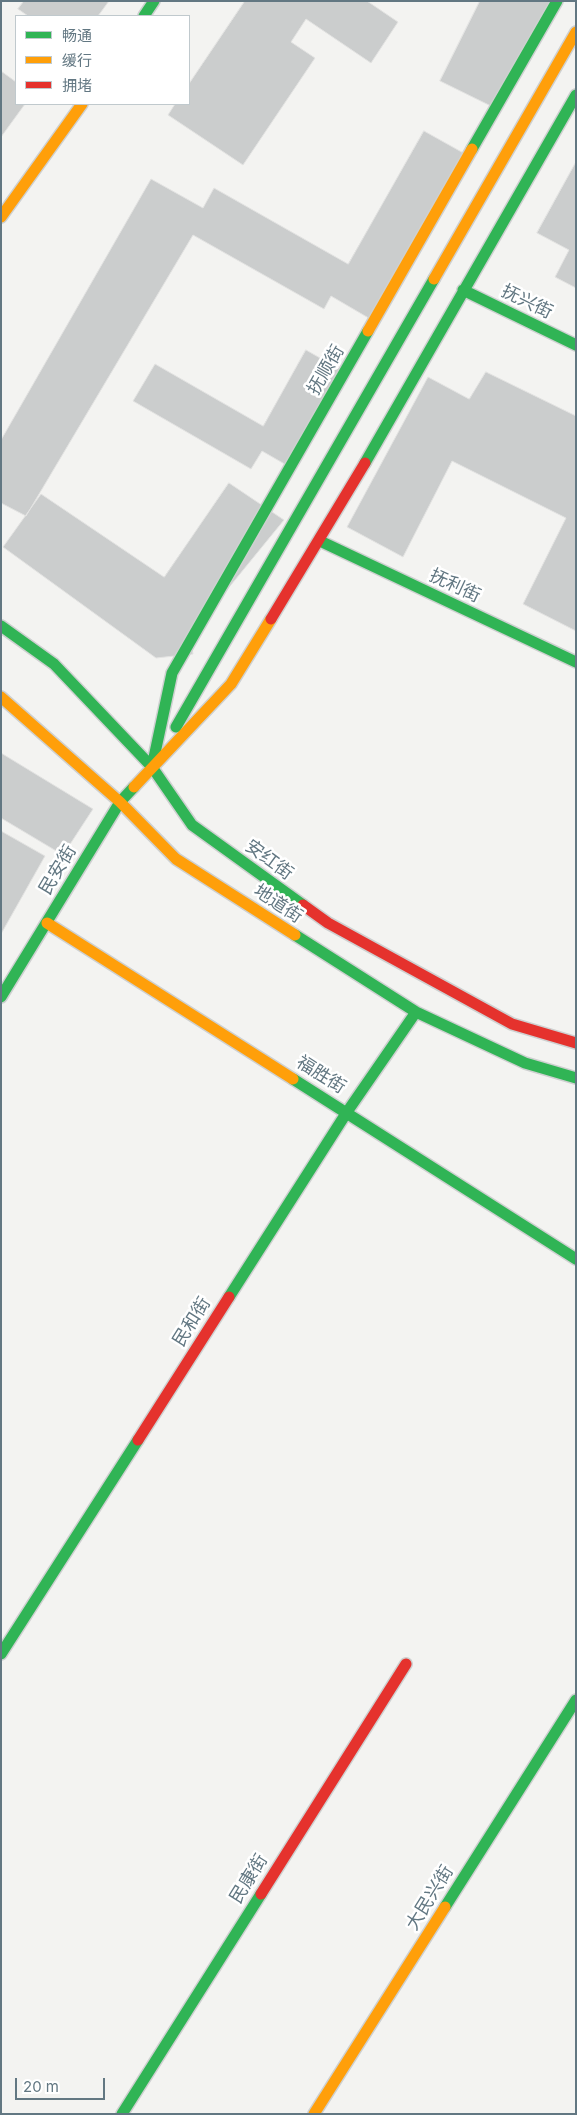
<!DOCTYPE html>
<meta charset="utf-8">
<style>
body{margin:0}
#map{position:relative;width:577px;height:2115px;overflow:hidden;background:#f3f3f1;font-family:Inter,"Noto Sans SC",sans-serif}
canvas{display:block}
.frame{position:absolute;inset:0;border:2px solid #627782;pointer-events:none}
.legend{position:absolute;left:15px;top:15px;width:175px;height:90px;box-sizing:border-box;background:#fff;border:1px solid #c0c9cd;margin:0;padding:6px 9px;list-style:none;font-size:15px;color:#627782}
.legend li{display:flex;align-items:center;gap:10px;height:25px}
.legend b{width:25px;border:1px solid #c0c9cd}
.scale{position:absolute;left:15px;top:2078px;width:90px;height:22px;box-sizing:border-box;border:2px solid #627782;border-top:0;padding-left:6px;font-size:15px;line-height:18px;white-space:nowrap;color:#627782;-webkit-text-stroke:4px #fff;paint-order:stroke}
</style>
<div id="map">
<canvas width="577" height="2115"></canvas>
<div class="frame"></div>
<ul class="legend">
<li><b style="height:6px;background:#30b455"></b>畅通</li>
<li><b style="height:6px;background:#ff9f0a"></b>缓行</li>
<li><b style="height:6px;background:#e5322d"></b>拥堵</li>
</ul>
<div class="scale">20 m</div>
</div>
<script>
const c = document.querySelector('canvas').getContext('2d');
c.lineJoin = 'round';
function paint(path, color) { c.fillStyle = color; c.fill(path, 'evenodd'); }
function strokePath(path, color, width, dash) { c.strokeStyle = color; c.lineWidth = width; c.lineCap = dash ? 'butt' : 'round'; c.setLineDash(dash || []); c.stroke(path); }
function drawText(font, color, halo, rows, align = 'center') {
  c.font = font + ' Inter,"Noto Sans SC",sans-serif'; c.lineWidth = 5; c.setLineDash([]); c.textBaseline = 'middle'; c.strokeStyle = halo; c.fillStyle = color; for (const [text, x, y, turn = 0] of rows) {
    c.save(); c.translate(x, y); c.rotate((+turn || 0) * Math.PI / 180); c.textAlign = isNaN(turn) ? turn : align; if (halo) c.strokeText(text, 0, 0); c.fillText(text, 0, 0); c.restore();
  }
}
const building = new Path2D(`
 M24,1h85l-11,15h-70l-10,-7z
 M245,1h122l31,21 -27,41 -65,-44 -15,23 24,16 -72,107 -75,-50 7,-11h14v-20z
 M480,1h71l-54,108 -57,-28z
 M1,71l15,11v22h9l-24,33z
 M424,131l43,24 -95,165 -41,-24 -7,13 -131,-74 -167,281 -25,-13v-63l150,-261 52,29 11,-20 134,76z
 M576,162v126l-21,-11 14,-27 -32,-17z
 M306,350l44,25 -55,95 -33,-19 -11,18 -118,-68 22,-37 108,62z
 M486,372l90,44v215l-53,-27 43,-86 -114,-57 -49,96 -56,-30 81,-150 41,22z
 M229,483l55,37 -94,115 3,19 -37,4 -153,-111 38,-53 123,83z
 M1,753l92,56 -30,46 -62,-37z
 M1,831l44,25 -44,78z`);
const fast = new Path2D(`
 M144,16l10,-15
 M472,149l85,-148
 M463,290l113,55
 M365,463l211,-368
 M320,541l256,121
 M1,626l53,38 98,103 40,58 111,80
 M176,727l258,-448
 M152,767l20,-94 196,-342
 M295,935l121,77 109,51 51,15
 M1,997l119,-195 14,-15
 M293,1079l283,180
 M229,1297l118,-185 69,-100
 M1,1654l137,-214
 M445,1907l131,-207
 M122,2114l139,-220`);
const slow = new Path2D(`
 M1,217l81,-113
 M434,279l142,-247
 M368,331l104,-182
 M1,697l119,105 56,57 119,76
 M134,787l97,-103 40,-65
 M47,923l246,156
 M314,2114l131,-207`);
const jam = new Path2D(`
 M271,619l94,-156
 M303,905l25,18 184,101 64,19
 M138,1440l91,-143
 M261,1894l145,-230`);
const streetNames = [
 ["抚兴街",527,302,26],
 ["抚顺街",326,370,-60],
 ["抚利街",455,586,25],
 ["安红街",269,860,36],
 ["民安街",58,870,-59],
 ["地道街",278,904,33],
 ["福胜街",321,1075,32],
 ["民和街",192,1322,-58],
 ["民康街",249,1879,-58],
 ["大民兴街",430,1898,-58]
];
paint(building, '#cbcdcd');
strokePath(building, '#e2e2e1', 1);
strokePath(fast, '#ced0d0', 14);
strokePath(slow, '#ced0d0', 14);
strokePath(jam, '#ced0d0', 14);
strokePath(fast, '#30b455', 11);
strokePath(slow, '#ff9f0a', 11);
strokePath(jam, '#e5322d', 11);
drawText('18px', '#627782', '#fff', streetNames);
</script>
